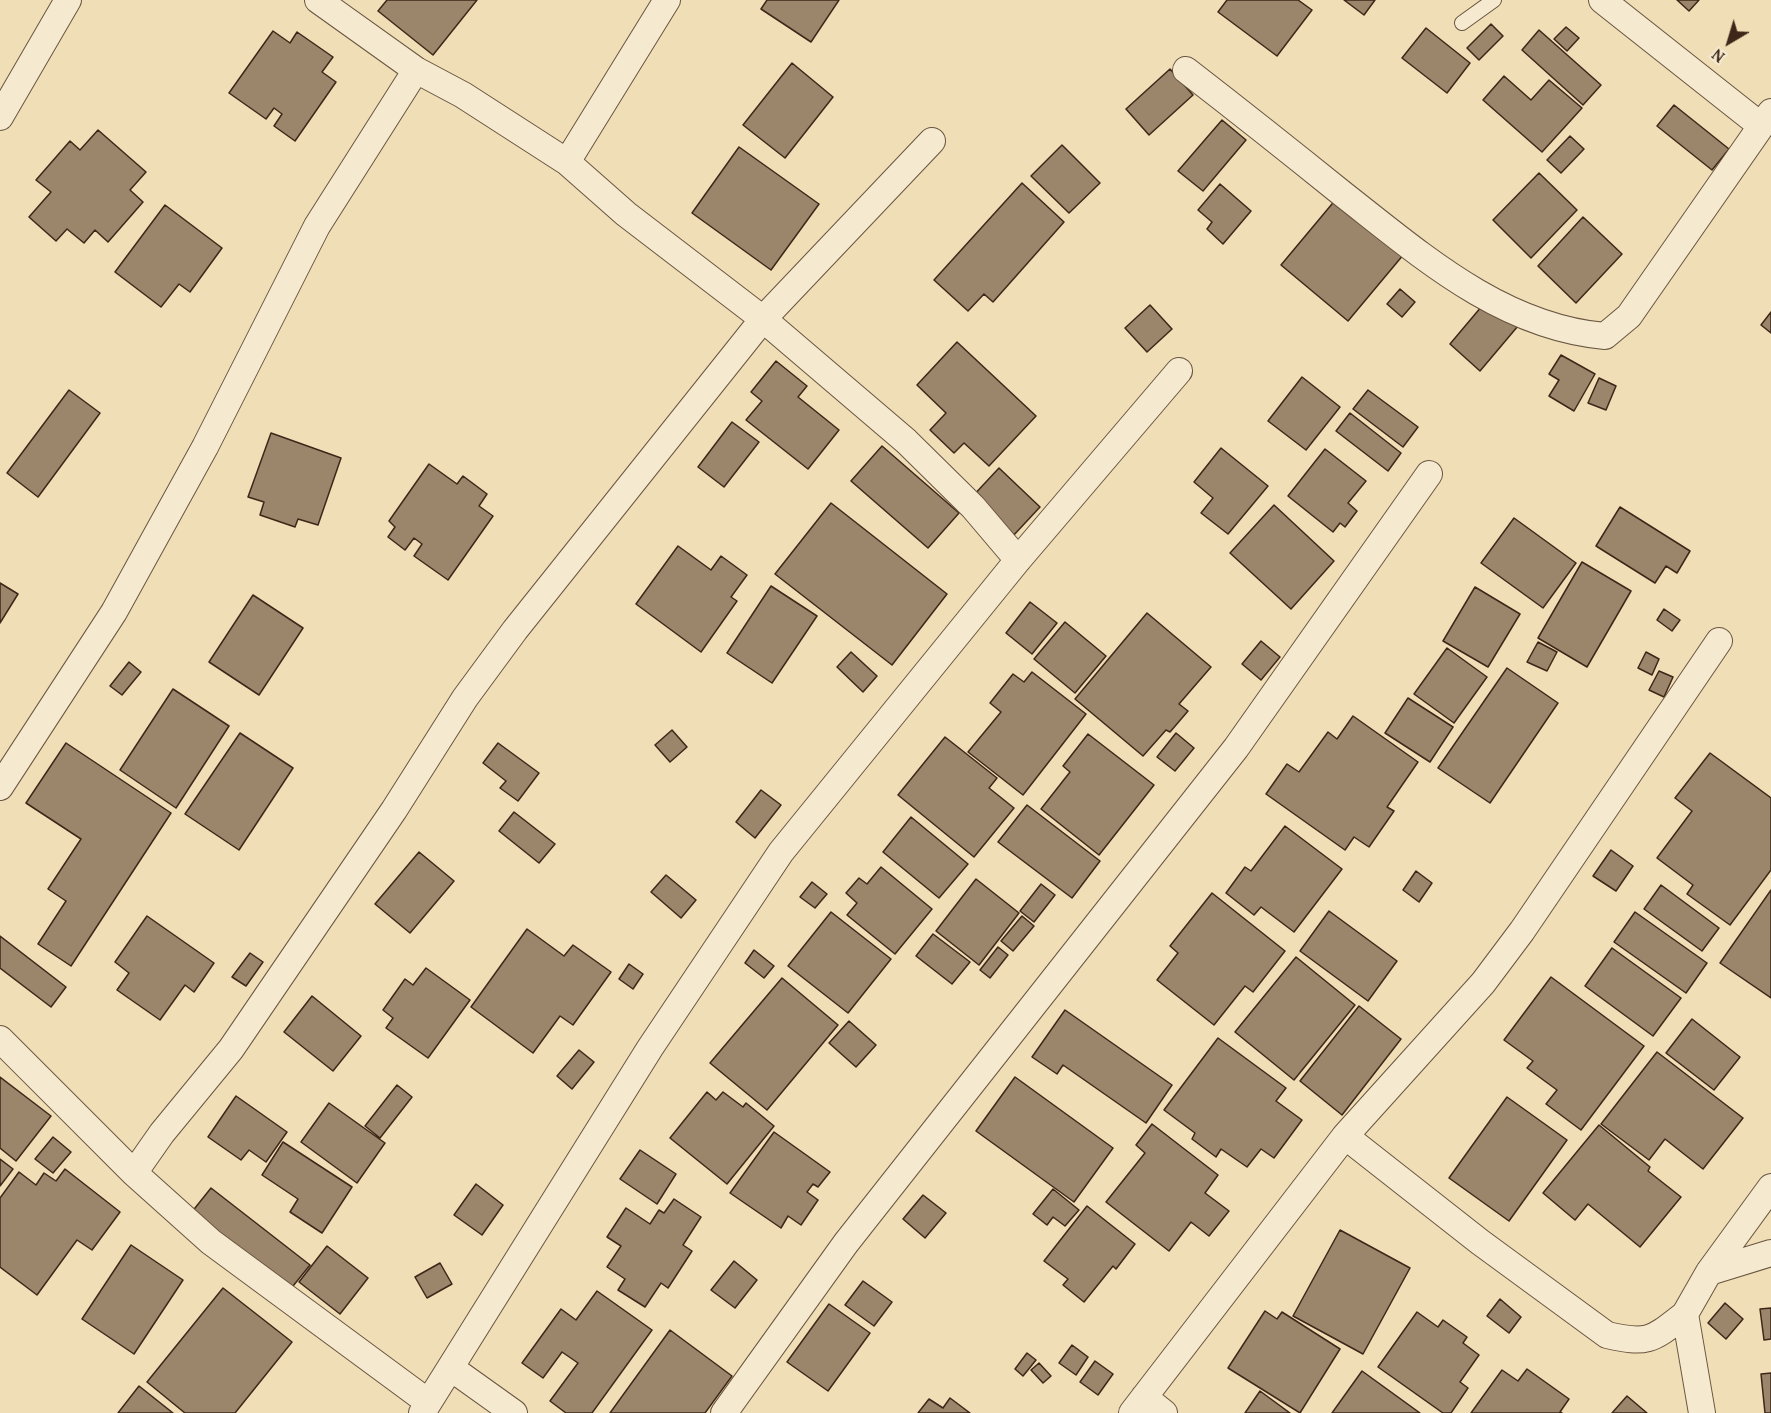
<!DOCTYPE html>
<style>
body{margin:0}
#map{position:relative;width:1771px;height:1413px;overflow:hidden;background:#f0deb6;font-family:"Gentium Book Plus",serif}
canvas{display:block}
.north{position:absolute;left:1699px;top:12px;width:60px;height:60px;-webkit-text-stroke:4px #f5ead0;paint-order:stroke;rotate:218deg;font-size:16px;font-weight:700;line-height:24px;text-align:center;color:#3e2719}
.north::after{content:'';display:block;margin:auto;width:21px;height:27px;background:#3e2719;clip-path:polygon(50% 0,100% 100%,50% 72%,0 100%)}
</style>
<div id="map">
<canvas width="1771" height="1413"></canvas>
<div class="north">N</div>
</div>
<script>
const c = document.querySelector('canvas').getContext('2d');
c.lineJoin = 'round';
function paint(path, color) { c.fillStyle = color; c.fill(path, 'evenodd'); }
function strokePath(path, color, width, dash) { c.strokeStyle = color; c.lineWidth = width; c.lineCap = dash ? 'butt' : 'round'; c.setLineDash(dash || []); c.stroke(path); }
const building = new Path2D(`
 M387,0h90l-44,55 -55,-44z
 M767,0h72l-28,42 -50,-33z
 M1227,0h71l14,10 -35,46 -59,-44z
 M1344,0h31l-11,15z
 M1677,0h22l-10,11z
 M1491,24l12,12 -24,24 -12,-12z
 M1566,27l13,11 -12,13 -13,-12z
 M1426,28l44,35 -23,30 -45,-35z
 M1539,30l62,55 -18,20 -61,-55z
 M273,31l17,12 7,-11 36,25 -11,15 14,10 -41,59 -21,-15 8,-12 -8,-6 -8,11 -37,-26z
 M792,63l41,34 -48,61 -42,-33z
 M1170,69l23,26 -44,40 -23,-26z
 M1504,76l27,24 18,-20 33,28 -40,44 -59,-52z
 M1674,105l55,44 -17,21 -55,-44z
 M1222,120l24,20 -43,51 -25,-20z
 M98,130l48,42 -16,18 13,12 -35,40 -13,-12 -11,13 -17,-14 -11,12 -27,-24 22,-25 -15,-12 34,-39 10,9z
 M1570,136l14,13 -23,24 -14,-13z
 M1062,145l38,38 -31,30 -38,-37z
 M739,147l80,57 -48,66 -79,-57z
 M1539,173l38,37 -46,48 -38,-38z
 M1022,183l42,39 -71,80 -9,-8 -16,17 -34,-31z
 M1220,184l31,27 -28,33 -16,-15 5,-7 -14,-12z
 M1337,198l67,56 -56,67 -67,-56z
 M165,205l57,43 -32,44 -11,-8 -18,23 -46,-35z
 M1583,217l39,37 -46,49 -38,-37z
 M1400,289l15,13 -13,15 -15,-13z
 M1487,300l31,26 -38,45 -30,-27z
 M1150,305l22,24 -25,23 -22,-24z
 M1771,312v21l-10,-8z
 M957,342l79,74 -47,50 -25,-23 -10,10 -24,-23 16,-17 -29,-28z
 M1561,355l34,19 -21,37 -25,-15 10,-16 -10,-6z
 M776,361l31,25 -9,11 41,33 -31,39 -62,-49 16,-19 -11,-9z
 M1302,377l38,30 -34,43 -38,-29z
 M1599,378l17,8 -10,24 -18,-7z
 M69,390l31,23 -62,84 -31,-24z
 M1368,390l50,37 -15,20 -50,-38z
 M1350,413l51,40 -13,18 -52,-40z
 M732,422l27,20 -35,45 -26,-20z
 M271,433l70,25 -23,67 -20,-6 -3,8 -35,-12 4,-13 -16,-5z
 M882,446l77,67 -31,35 -77,-67z
 M1221,448l47,38 -40,48 -27,-21 12,-15 -19,-16z
 M1325,449l41,32 -18,22 9,8 -12,16 -5,-4 -7,9 -45,-36z
 M429,464l28,20 6,-8 24,18 -8,12 14,10 -45,64 -34,-24 8,-12 -8,-6 -9,12 -17,-13 7,-10 -6,-6z
 M999,468l41,39 -28,30 -41,-39z
 M831,503l116,91 -55,71 -117,-91z
 M1274,505l60,56 -43,48 -61,-56z
 M1620,507l70,44 -13,22 -11,-7 -11,17 -59,-37z
 M1514,518l62,45 -33,45 -62,-45z
 M678,546l33,24 10,-14 26,19 -16,22 6,4 -36,51 -65,-48z
 M1582,562l49,29 -44,76 -49,-29z
 M0,583l18,11 -18,29z
 M771,586l46,30 -45,67 -45,-30z
 M1475,587l45,27 -32,53 -45,-26z
 M253,595l50,33 -44,67 -50,-33z
 M1030,602l27,21 -25,31 -26,-21z
 M1664,609l16,11 -8,11 -15,-11z
 M1147,613l64,54 -32,37 9,7 -18,21 -4,-2 -23,26 -68,-57z
 M1065,622l41,34 -31,37 -41,-34z
 M1261,641l19,16 -19,23 -19,-16z
 M1538,642l19,10 -10,19 -20,-9z
 M1447,648l40,29 -33,46 -40,-29z
 M851,652l26,24 -14,16 -26,-25z
 M1646,652l13,7 -7,16 -14,-7z
 M129,662l12,10 -19,23 -12,-9z
 M1507,668l51,35 -68,100 -52,-35z
 M1659,671l14,6 -9,20 -15,-7z
 M1032,672l54,42 -63,81 -55,-43 33,-40 -11,-9 23,-29 11,8z
 M173,689l56,37 -53,82 -56,-38z
 M1408,698l45,29 -23,35 -45,-29z
 M1353,716l65,46 -31,45 7,4 -25,36 -15,-10 -9,13 -79,-56 21,-30 12,8 29,-40 9,7z
 M672,730l15,17 -17,15 -15,-17z
 M240,733l53,35 -54,82 -54,-36z
 M1176,733l18,15 -19,23 -18,-14z
 M1088,734l66,51 -55,70 -58,-46 29,-37 -7,-6z
 M945,737l52,41 -8,10 25,20 -40,49 -76,-62z
 M66,743l105,70 -100,153 -33,-22 28,-43 -18,-12 33,-50 -55,-36z
 M498,743l41,30 -21,28 -18,-13 6,-7 -23,-18z
 M1710,753l61,45v72l-41,55 -43,-31 6,-9 -36,-27 35,-47 -17,-13z
 M761,790l20,15 -26,33 -19,-16z
 M1027,805l73,56 -28,37 -74,-56z
 M514,812l41,32 -16,19 -40,-32z
 M911,817l57,47 -29,34 -56,-46z
 M1285,826l57,43 -48,63 -33,-25 -7,8 -28,-22 19,-26 6,4z
 M1611,850l22,16 -17,25 -23,-15z
 M419,852l35,29 -44,52 -35,-29z
 M881,867l51,42 -37,45 -48,-39 10,-12 -11,-10 13,-15 8,6z
 M1416,871l16,12 -13,19 -16,-12z
 M666,875l30,25 -15,18 -30,-26z
 M976,879l43,34 -40,52 -43,-34z
 M812,882l15,12 -12,14 -15,-11z
 M1041,884l14,11 -21,27 -14,-11z
 M1661,885l58,43 -17,23 -58,-42z
 M1771,890v108l-51,-35z
 M1212,893l73,58 -32,41 -8,-6 -31,39 -57,-45 21,-27 -8,-7z
 M1329,911l68,50 -29,40 -68,-50z
 M831,912l60,47 -43,54 -60,-47z
 M1635,912l72,51 -21,30 -72,-51z
 M147,916l67,47 -20,29 -9,-7 -25,35 -43,-30 12,-17 -14,-11z
 M1022,916l12,10 -21,25 -12,-10z
 M527,929l37,27 9,-11 38,27 -38,53 -13,-9 -27,37 -62,-46z
 M933,934l37,28 -18,22 -36,-28z
 M0,936l66,51 -15,20 -51,-39z
 M998,947l10,8 -18,23 -10,-8z
 M1612,948l69,50 -28,38 -68,-50z
 M754,950l20,16 -10,12 -19,-15z
 M250,953l13,9 -17,24 -14,-9z
 M1296,957l59,48 -61,75 -59,-48z
 M629,964l14,10 -10,15 -14,-10z
 M426,968l44,32 -42,58 -42,-30 7,-10 -10,-8 22,-31 8,6z
 M1551,977l93,69 -63,84 -35,-26 11,-14 -30,-22 6,-7 -29,-21z
 M782,978l56,47 -71,85 -57,-47z
 M312,996l49,40 -28,35 -49,-39z
 M1359,1006l42,33 -59,76 -42,-34z
 M1065,1010l107,75 -26,38 -83,-58 -6,9 -25,-17z
 M1692,1019l48,38 -26,33 -48,-37z
 M849,1021l27,24 -20,22 -27,-24z
 M1218,1038l68,50 -10,13 26,19 -28,38 -13,-9 -14,18 -26,-18 -5,8 -24,-18 3,-6 -31,-23z
 M579,1050l15,12 -22,27 -15,-13z
 M1657,1052l86,66 -40,51 -38,-30 -16,21 -48,-36z
 M0,1077l51,39 -35,45 -16,-13z
 M1015,1077l98,71 -39,54 -98,-71z
 M397,1085l15,12 -32,41 -15,-12z
 M707,1092l9,8 7,-8 20,15 3,-4 28,23 -47,58 -57,-46z
 M236,1096l51,36 -21,30 -17,-12 -8,10 -33,-23z
 M1507,1097l60,43 -58,81 -60,-43z
 M329,1103l56,40 -28,40 -56,-41z
 M1152,1124l66,51 -13,18 24,18 -20,25 -18,-14 -22,29 -63,-49 39,-49 -9,-8z
 M1599,1125l51,42 -2,4 33,26 -41,50 -52,-43 -13,16 -32,-27z
 M774,1132l56,40 -12,15 -5,-3 -6,8 11,8 -17,25 -13,-9 -7,12 -51,-35z
 M53,1137l18,15 -18,21 -18,-14z
 M283,1142l69,45 -30,46 -32,-21 8,-13 -36,-24z
 M640,1150l36,24 -19,30 -37,-25z
 M0,1159l13,10 -13,17z
 M65,1169l55,43 -28,38 -15,-10 -40,55 -37,-28v-69l19,-26 17,13 8,-12 12,8z
 M476,1184l27,21 -21,30 -28,-20z
 M211,1188l99,77 -21,26 -98,-78z
 M1053,1189l26,21 -14,16 -12,-9 -6,8 -14,-11z
 M923,1195l23,18 -21,25 -22,-19z
 M674,1199l27,18 -18,28 9,6 -24,37 -7,-5 -16,24 -27,-17 7,-11 -18,-12 14,-21 -14,-9 19,-29 24,16 9,-14 5,3z
 M1087,1206l48,38 -19,25 -3,-3 -29,36 -21,-17 5,-6 -24,-18z
 M1340,1230l70,38 -47,86 -70,-38z
 M131,1245l52,35 -49,74 -52,-35z
 M327,1246l41,32 -28,36 -41,-32z
 M734,1261l23,19 -22,28 -24,-18z
 M440,1263l12,21 -25,14 -12,-21z
 M863,1281l29,21 -18,24 -29,-21z
 M223,1288l69,54 -57,71h-50l-38,-31z
 M597,1291l55,39 -60,83h-26l-16,-12 28,-38 -16,-11 -19,26 -21,-15 39,-54 15,11z
 M1500,1299l21,18 -12,16 -22,-17z
 M1725,1303l18,16 -17,20 -18,-16z
 M829,1304l41,29 -42,58 -41,-29z
 M1771,1308v31l-7,1 -4,-31z
 M1265,1311l12,8 5,-7 58,37 -40,64 -72,-45z
 M1417,1312l21,15 5,-7 24,17 -4,6 16,12 -19,27 8,6 -17,25h-8l-65,-46z
 M670,1330l62,46 -27,37h-95z
 M1072,1345l16,12 -12,18 -17,-12z
 M1027,1353l9,7 -13,16 -8,-7z
 M1095,1361l18,13 -15,21 -18,-13z
 M1039,1363l12,13 -8,7 -12,-13z
 M1527,1369l42,30 -9,13 2,1h-91l31,-43 16,11z
 M1362,1371l58,42h-88z
 M1771,1373v40h-6l-4,-39z
 M139,1386l34,27h-55z
 M1260,1391l30,22h-45z
 M1627,1396l20,17h-35z
 M950,1398l20,15h-52l11,-14 14,9z`);
const lane = new Path2D(`
 M1462,23l32,-23`);
const street = new Path2D(`
 M318,0l98,70 47,25 104,67 59,52 137,105 143,122 67,66 45,53
 M1602,0l158,125
 M1186,70c53,41 106,83 158,125 78,61 158,132 261,141l24,-20 142,-204
 M0,117l68,-117
 M567,162l100,-162
 M0,787l114,-175 91,-165 112,-221 99,-156
 M0,1039l134,134 77,69 217,160
 M1345,1136l135,106 127,93c42,10 46,4 78,-21
 M134,1173l28,-40 69,-84 163,-239 71,-112 50,-68 248,-311 169,-178
 M1709,1272l62,-19
 M451,1368l63,45
 M1144,1397l20,16
 M422,1413l228,-365 131,-196 237,-292 161,-189
 M724,1413l122,-170 390,-495 193,-274
 M1132,1413l213,-277 138,-153 39,-52 197,-290
 M1702,1413l-17,-99 24,-42 62,-85`);
paint(building, '#9b866b');
strokePath(building, '#3e2719', 1.5);
strokePath(lane, '#6a5540', 16);
strokePath(street, '#6a5540', 28);
strokePath(lane, '#f5ead0', 14);
strokePath(street, '#f5ead0', 26);
</script>
